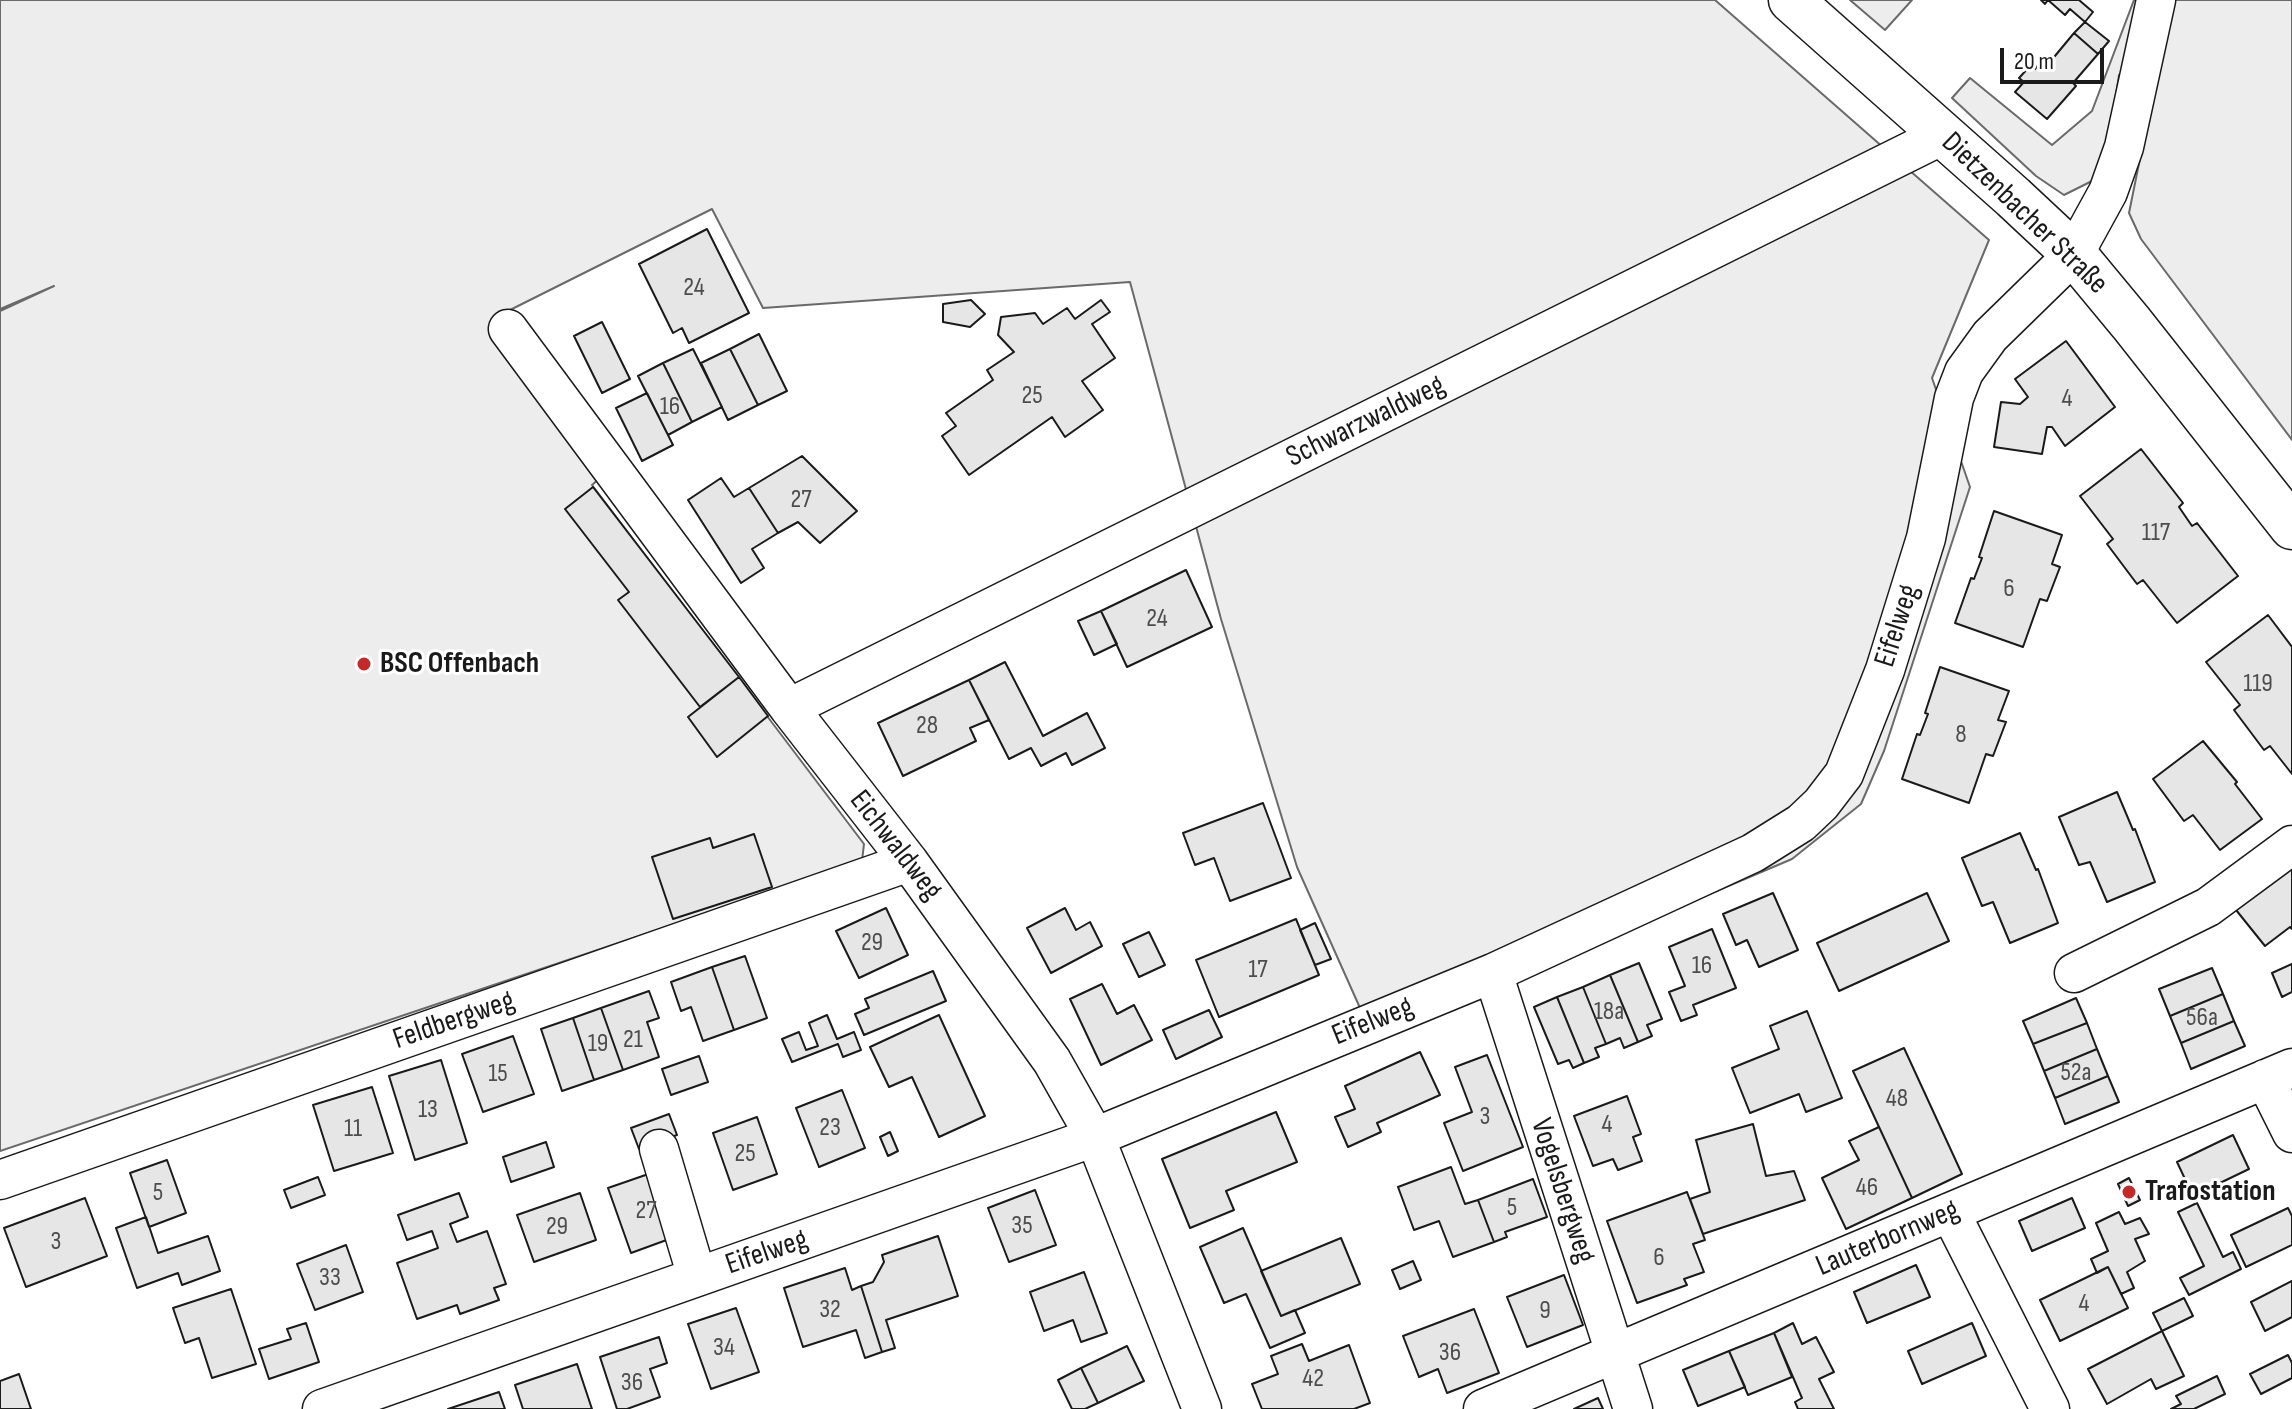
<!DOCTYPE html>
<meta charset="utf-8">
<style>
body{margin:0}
#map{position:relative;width:2292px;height:1409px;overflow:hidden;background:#fff;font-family:"Sofia Sans Condensed",sans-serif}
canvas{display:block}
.scale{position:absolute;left:2000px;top:48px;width:104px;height:36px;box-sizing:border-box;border:4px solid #1a1a1a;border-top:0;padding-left:10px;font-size:24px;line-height:28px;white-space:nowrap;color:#1a1a1a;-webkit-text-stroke:6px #fff;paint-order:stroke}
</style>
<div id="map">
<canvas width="2292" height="1409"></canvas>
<div class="scale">20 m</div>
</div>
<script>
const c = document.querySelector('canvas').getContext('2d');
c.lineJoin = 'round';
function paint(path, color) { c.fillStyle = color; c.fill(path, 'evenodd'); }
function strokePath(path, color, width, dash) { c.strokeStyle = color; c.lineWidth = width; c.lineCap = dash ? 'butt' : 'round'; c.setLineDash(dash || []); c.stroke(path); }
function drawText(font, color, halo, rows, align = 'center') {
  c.font = font + ' "Sofia Sans Condensed",sans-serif'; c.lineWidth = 6; c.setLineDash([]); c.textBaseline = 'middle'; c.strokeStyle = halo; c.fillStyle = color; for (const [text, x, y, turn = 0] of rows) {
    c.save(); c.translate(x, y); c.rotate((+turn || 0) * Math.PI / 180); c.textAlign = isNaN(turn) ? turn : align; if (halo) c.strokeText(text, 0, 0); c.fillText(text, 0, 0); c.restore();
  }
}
const built = new Path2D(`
 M0,0h1715l274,240 -57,138 38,109 -86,264 -23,53 -69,55 -419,178 -76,-170 -76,-248 -91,-337 -367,26 -51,-99 -202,101 -18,14 115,148 -15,13 272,359 -2,17 -862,290v-840l54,-25 -54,23z
 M1850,0h62l-27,30z
 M2134,0h9l-14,72 -10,3 -9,61 -14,43 -32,16 -28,-19 -84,-78 18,-20 82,67 40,-34z
 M2172,0h120v440l-151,-201 -12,-26z`);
const building = new Path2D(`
 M2041,0h38l14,12 -8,10 -15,-13 -5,6 -17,-15 -3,4z
 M2085,22l24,19 -11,13 -24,-21z
 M2074,33l24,21 -25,29 3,3 -29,33 -32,-27 9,-10 -5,-4 12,-13 4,4 10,-12 5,5z
 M707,229l42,84 -60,30 -7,-15 -9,5 -34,-69z
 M971,300l14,14 -15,13 -27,-5v-18z
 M1101,300l9,12 -18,12 23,34 -33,23 21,29 -38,27 -13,-20 -83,58 -27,-39 14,-10 -10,-13 47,-33 -6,-10 27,-18 -16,-17 3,-18 34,-4 8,11 24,-16 8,11z
 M602,322l28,57 -28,14 -28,-57z
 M759,334l28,57 -29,14 -28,-56z
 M2066,341l49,66 -50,39 -13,-19h-5l-5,27 -48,-7 7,-45 19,2 8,-7 -13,-18z
 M693,349l29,58 -30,15 -29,-59z
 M730,349l28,56 -30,15 -27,-57z
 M663,363l29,59 -24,13 -30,-59z
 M647,393l26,52 -31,16 -26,-53z
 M2141,449l42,54 -4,4 13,19 5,-3 41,53 -61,47 -34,-43 -6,4 -30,-40 6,-5 -33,-43z
 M802,456l55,55 -37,32 -22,-21 -20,11 -29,-45z
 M721,478l13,19 15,-9 29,45 -26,16 12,19 -23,15 -53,-83z
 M593,487l146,190 -39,30 -82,-107 11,-8 -64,-83z
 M1994,511l68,24 -10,29 8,3 -13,34 -7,-2 -17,48 -68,-24 16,-45 3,1 8,-21 -3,-1z
 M1186,570l26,57 -85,40 -26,-56z
 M1101,611l16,33 -23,11 -16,-34z
 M2268,615l24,32v127l-22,-28 -6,4 -30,-40 6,-5 -34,-43z
 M1005,662l38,74 44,-23 18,35 -33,17 -6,-12 -25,13 -10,-18 -22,11 -40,-79z
 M1940,667l69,24 -11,29 8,2 -13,34 -7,-2 -17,49 -67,-24 15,-45 3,1 8,-21 -3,-1z
 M739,677l29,39 -51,41 -29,-40z
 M969,680l20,40 -19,8 6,13 -73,35 -25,-53z
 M2203,741l34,41 -2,2 27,35 -42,31 -27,-35 -9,6 -31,-42z
 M2117,792l16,38 2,-1 20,53 -48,20 -17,-40 -11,3 -20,-48z
 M1263,803l28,75 -61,23 -16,-43 -19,7 -12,-32z
 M2020,833l16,37 2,-1 20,54 -48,20 -17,-41 -11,4 -20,-48z
 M754,834l18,53 -99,32 -21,-62 58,-19 3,10z
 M2292,854v75l-2,-2 -25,19 -37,-46z
 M1773,893l25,57 -39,17 -12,-27 -11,5 -13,-31z
 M1927,893l22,48 -110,50 -22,-48z
 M886,908l22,47 -49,23 -23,-47z
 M1065,908l11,22 14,-8 12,24 -51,27 -24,-45z
 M1296,919l23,56 -100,42 -23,-57z
 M1315,923l16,36 -16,6 -15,-35z
 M1712,929l24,59 -43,17 4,10 -16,6 -12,-29 16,-6 -16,-39z
 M1149,932l16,33 -26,12 -16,-33z
 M745,956l22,62 -33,12 -22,-63z
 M1639,963l23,56 -15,6 5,11 -14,6 -28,-67z
 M2292,964v28l-10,5 -10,-24z
 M712,967l22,63 -31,11 -12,-34 -10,4 -10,-29z
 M2212,968l11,26 -53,22 -11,-27z
 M933,971l13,30 -82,34 -9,-21 14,-6 -4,-9z
 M1610,975l28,67 -14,6 -4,-10 -14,6 -23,-57z
 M1102,984l15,30 17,-9 18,35 -51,25 -31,-66z
 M1583,987l23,57 -11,4 4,9 -15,6 -27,-66z
 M649,991l10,27 -12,4 12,35 -36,13 -22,-62z
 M2223,994l11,27 -53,22 -11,-27z
 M1557,997l27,66 -11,5 -4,-8 -11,4 -24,-57z
 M2076,998l11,25 -54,21 -10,-23z
 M601,1008l22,62 -29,10 -21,-62z
 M1209,1010l13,27 -46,22 -13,-29z
 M1807,1011l35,87 -36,14 -7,-18 -49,19 -18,-45 47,-19 -9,-23z
 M827,1015l10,24 17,-7 7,18 -18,7 -5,-13 -46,18 -10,-23 17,-7 7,18 12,-4 -9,-23z
 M939,1015l46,101 -46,21 -27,-60 -23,10 -19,-40z
 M573,1018l21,62 -32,11 -21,-62z
 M2234,1021l11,25 -54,23 -10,-26z
 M2087,1023l10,26 -53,22 -11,-27z
 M513,1036l21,58 -51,18 -21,-58z
 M1904,1048l58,126 -50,24 -59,-127z
 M2097,1049l11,27 -53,22 -11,-27z
 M1420,1052l20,43 -63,28 4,9 -33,15 -13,-30 20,-8 -10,-23z
 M1487,1055l36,92 -60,24 -19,-48 28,-11 -17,-45z
 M699,1056l9,26 -37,13 -9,-26z
 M441,1060l26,83 -52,17 -26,-84z
 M2108,1076l11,26 -54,22 -10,-26z
 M372,1087l21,66 -59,18 -21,-66z
 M842,1090l23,58 -46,19 -23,-59z
 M1627,1096l14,38 -8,3 9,24 -24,9 -5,-11 -20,7 -19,-50z
 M1276,1112l21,50 -71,29 8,19 -44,18 -28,-69z
 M669,1114l8,21 -38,14 -8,-21z
 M757,1117l20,57 -44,16 -20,-57z
 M1753,1124l13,52 28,-5 11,29 -102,34 -13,-35 20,-7 -14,-52z
 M1879,1127l33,71 -66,31 -24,-51 37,-18 -10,-19z
 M890,1132l8,19 -10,5 -8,-19z
 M2233,1135l16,34 -56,27 -16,-34z
 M546,1142l8,25 -43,15 -8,-25z
 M167,1160l19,53 -37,14 -19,-54z
 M1451,1167l14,37 13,-4 16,42 -41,15 -14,-36 -25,9 -16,-43z
 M660,1170l23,64 -52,19 -23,-65z
 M318,1177l7,18 -34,13 -7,-18z
 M2129,1178l11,22 -12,6 -10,-22z
 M1533,1179l14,38 -42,15 2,5 -13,5 -16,-42z
 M1035,1190l21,55 -47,17 -21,-54z
 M1687,1192l18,48 -12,4 11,28 -20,7 3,6 -50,18 -30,-82z
 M459,1193l9,24 -18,7 7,18 30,-11 19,53 -12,4 5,12 -39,14 -3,-9 -40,14 -20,-56 41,-15 -6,-17 -25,9 -9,-25z
 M580,1193l16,47 -62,22 -17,-47z
 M85,1198l22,58 -81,31 -22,-59z
 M2072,1198l13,30 -53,23 -13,-30z
 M2197,1203l26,54 10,-5 8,17 -52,26 -9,-17 24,-12 -26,-54z
 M2288,1208l4,8v29l-46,22 -15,-32z
 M2119,1212l6,12 15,-6 9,16 -14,5 10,22 -18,11 7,16 -13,6 -13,-27 -11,6 -6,-14 17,-8 -12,-28z
 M146,1217l12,36 50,-17 12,35 -38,14 -4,-12 -41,15 -21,-60z
 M1243,1228l38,88 14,-6 10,23 -35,15 -24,-54 -22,9 -24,-56z
 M938,1236l20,60 -72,24 9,28 -13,4 -21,-66 12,-4 11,-20 -2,-7z
 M1341,1238l19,46 -79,32 -20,-45z
 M346,1245l17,47 -48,18 -18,-46z
 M1413,1261l8,19 -21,9 -8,-19z
 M1916,1265l14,32 -63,26 -13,-31z
 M2108,1267l20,41 -68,33 -20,-41z
 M845,1268l7,22 9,-4 21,66 -17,6 -9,-28 -53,17 -19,-59z
 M1084,1272l23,61 -26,9 -8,-22 -29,11 -14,-39z
 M1564,1275l19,50 -56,22 -20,-50z
 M2292,1281v36l-27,14 -14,-29z
 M231,1289l25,75 -44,14 -13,-40 -14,5 -12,-35z
 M2184,1298l9,18 -31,15 -9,-18z
 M736,1308l23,64 -48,17 -23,-65z
 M1474,1309l25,64 -52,20 -9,-24 -19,8 -16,-41z
 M306,1323l13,39 -50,17 -10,-30 32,-10 -4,-10z
 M1793,1323l9,21 14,-7 18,35 -15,7 15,30h-36l-3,-7 7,-4 -28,-65z
 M1972,1323l14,33 -64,28 -14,-33z
 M2162,1331l22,45 -28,13 -5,-10 -44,25 -19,-35z
 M1774,1333l18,44 -44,18 -19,-44z
 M659,1337l8,26 -17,6 10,28 -33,12h-10l-17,-52z
 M1302,1344l7,17 40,-16 21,58 -16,6h-92l-10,-25 26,-10 -7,-18z
 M1127,1346l17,35 -46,22 -17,-35z
 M1729,1351l16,36 -47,19 -15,-36z
 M2288,1355l4,8v15l-31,16 -11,-20z
 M577,1364l15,45h-69l-8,-24z
 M1081,1368l17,35 -13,6h-13l-14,-29z
 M19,1374l12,35h-31v-28z
 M2217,1376l8,18 -31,15h-23l10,-5 -5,-8z
 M499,1392l6,17h-57z
 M1598,1398l5,11h-29z`);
const minor = new Path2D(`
 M508,329l281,379 120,154 143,199 43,76 107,272
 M789,708l1154,-573
 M1493,973l140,436
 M2074,973l134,-66 84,-62
 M2265,1079l27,54
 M659,1149l38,128
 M0,1180l909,-318
 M1950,1212l100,197
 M322,1409l773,-272 398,-164 260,-120 48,-30 20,-19 23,-30 41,-104 41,-132 28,-140 10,-26 26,-36 84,-82 34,-62 16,-45 32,-147
 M1483,1409l809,-341`);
const major = new Path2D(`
 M1791,0l222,197 61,57 58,70 160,203`);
const markers = [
 [364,664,8,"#c62828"],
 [2129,1192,8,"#c62828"]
];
const numberNames = [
 ["24",694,288],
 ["25",1032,396],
 ["4",2067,399],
 ["16",670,407],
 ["27",801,500],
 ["117",2156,533],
 ["6",2009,589],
 ["24",1157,619],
 ["119",2258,684],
 ["28",927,726],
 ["8",1961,735],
 ["29",872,943],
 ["16",1702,966],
 ["17",1258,970],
 ["18a",1609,1012],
 ["56a",2202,1018],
 ["21",633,1040],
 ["19",598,1044],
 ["52a",2076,1073],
 ["15",498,1074],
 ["48",1897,1099],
 ["13",428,1110],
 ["3",1485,1117],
 ["4",1607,1125],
 ["23",830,1128],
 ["11",353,1129],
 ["25",745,1154],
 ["46",1867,1188],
 ["5",158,1193],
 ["5",1512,1208],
 ["27",646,1211],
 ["35",1022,1226],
 ["29",557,1227],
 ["3",56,1242],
 ["6",1659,1258],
 ["33",330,1278],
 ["4",2084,1304],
 ["32",830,1310],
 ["9",1545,1311],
 ["34",724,1348],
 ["36",1450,1353],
 ["42",1313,1379],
 ["36",632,1383]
];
const streetNames = [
 ["Dietzenbacher Straße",2024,214,44],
 ["Schwarzwaldweg",1366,422,-26],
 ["Eifelweg",1898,626,-72],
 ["Eichwaldweg",895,846,52],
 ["Feldbergweg",454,1021,-19],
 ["Eifelweg",1373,1022,-22],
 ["Vogelsbergweg",1562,1191,72],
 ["Lauterbornweg",1888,1239,-23],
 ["Eifelweg",767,1253,-19]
];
const poiNames = [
 ["BSC Offenbach",380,664],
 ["Trafostation",2145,1192]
];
paint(built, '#ededed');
strokePath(built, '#6a6a6a', 2);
paint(building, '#e6e6e6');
strokePath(building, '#1a1a1a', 2);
strokePath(minor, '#1a1a1a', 41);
strokePath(major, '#1a1a1a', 47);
strokePath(minor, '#fff', 38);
strokePath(major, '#fff', 44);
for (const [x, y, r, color] of markers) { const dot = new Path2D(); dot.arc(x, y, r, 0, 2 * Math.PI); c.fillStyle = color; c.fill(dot); strokePath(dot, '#fff', 3); }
drawText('26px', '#4d4d4d', null, numberNames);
drawText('30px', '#1a1a1a', '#fff', streetNames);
drawText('bold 30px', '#1a1a1a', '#fff', poiNames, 'left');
</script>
